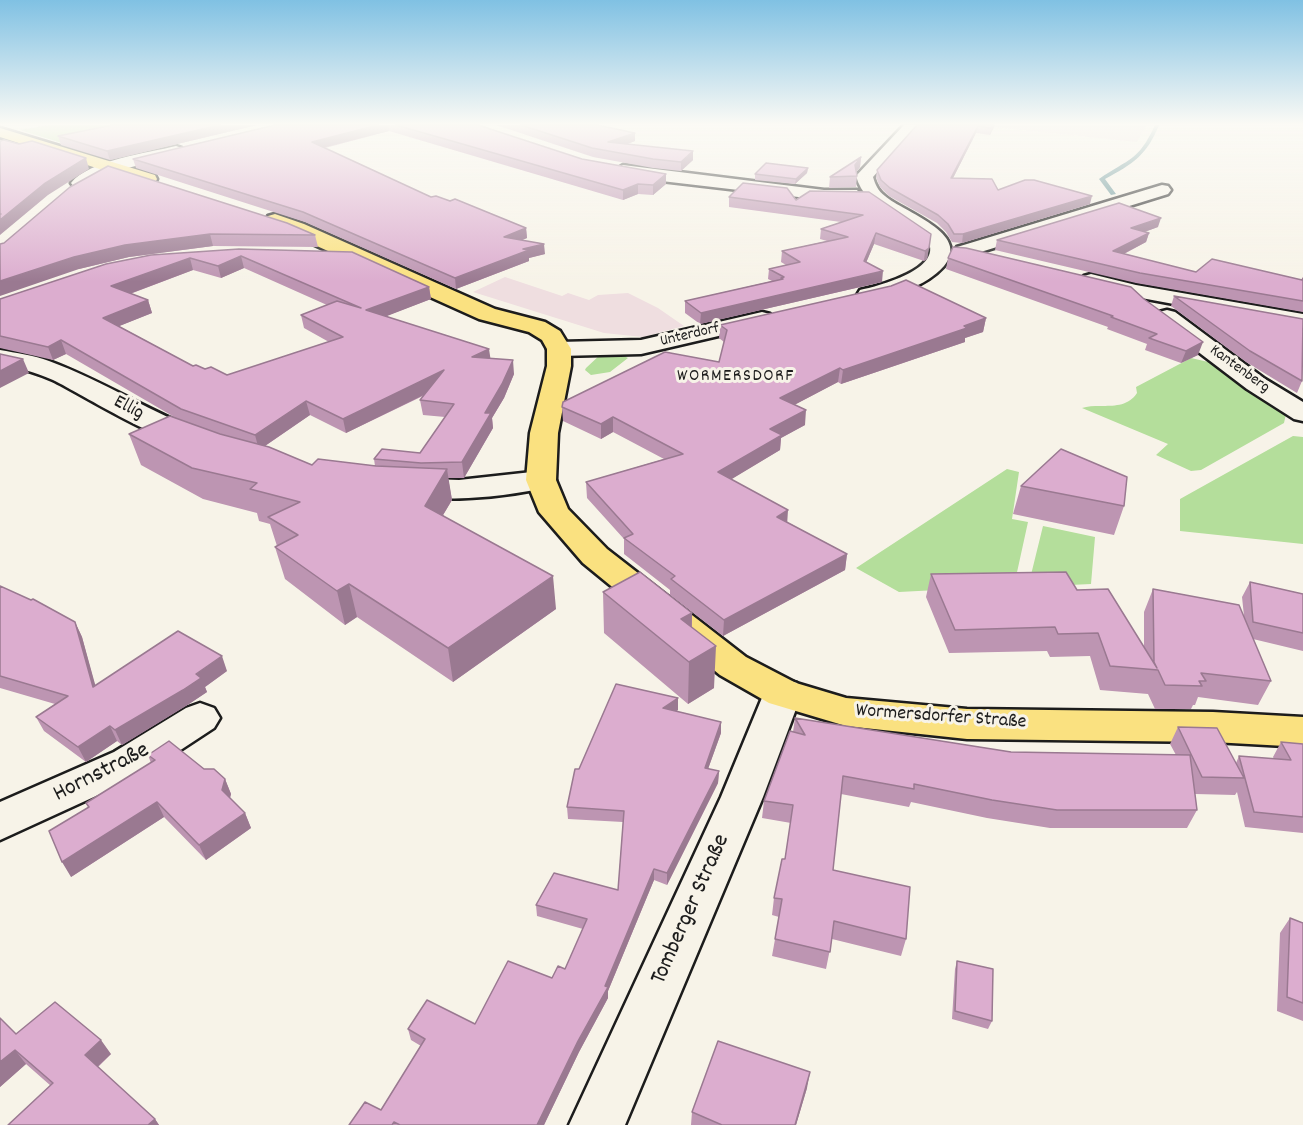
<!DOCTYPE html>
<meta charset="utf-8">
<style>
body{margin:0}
canvas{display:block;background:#f7f3e8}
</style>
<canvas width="1303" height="1125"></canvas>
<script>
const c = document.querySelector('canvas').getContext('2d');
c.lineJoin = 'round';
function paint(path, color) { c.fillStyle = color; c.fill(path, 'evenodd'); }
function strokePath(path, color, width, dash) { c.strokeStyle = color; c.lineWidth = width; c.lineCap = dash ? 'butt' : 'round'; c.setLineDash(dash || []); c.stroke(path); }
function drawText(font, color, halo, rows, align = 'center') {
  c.font = font + ' Dekko,sans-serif'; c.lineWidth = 6; c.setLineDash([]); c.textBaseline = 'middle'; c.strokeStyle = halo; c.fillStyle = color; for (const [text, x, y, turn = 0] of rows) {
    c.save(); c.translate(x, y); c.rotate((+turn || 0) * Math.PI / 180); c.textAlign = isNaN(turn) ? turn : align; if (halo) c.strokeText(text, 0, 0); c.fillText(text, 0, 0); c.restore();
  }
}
const built = new Path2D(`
 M974,125h172l-9,17z
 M505,277l57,19 6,-3 21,7 9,-5 30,-2 30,15 26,18 -41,11 -39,-4 -131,-41z`);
const green = new Path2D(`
 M49,125h99l-83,19 -45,-14z
 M601,354h19l8,4 -18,14 -19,3 -6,-5 1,-2z
 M1191,358l26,6 65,46 4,4 -2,9 -83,47 -10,1 -35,-16 12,-11 -86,-36c16,-6 42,5 55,-15l-1,-6z
 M1293,436l10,1v107l-123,-13v-32z
 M1007,469l12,3 -7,47 16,3 -14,64 -115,6 -43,-24z
 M1043,526l52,11 -4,47 -63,3z`);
const stream = new Path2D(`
 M1155,125h4c-12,30 -26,39 -54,54l11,15 -5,1 -12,-16c30,-21 39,-17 56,-54z`);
const minor = new Path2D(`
 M904,125h15l-46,52c2,7 5,14 12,19 18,16 87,37 59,70 -10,11 -22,18 -35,23 -14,6 -34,14 -49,11l-3,-5 3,-5c19,-4 83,-21 68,-49 -24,-22 -62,-30 -72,-65z
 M176,146l6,2 2,3 -2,3 -62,16 -34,17h-12l-3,-4c18,-23 77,-30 105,-37z
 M623,165l201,25h33l3,4 -3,4 -33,2 -171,-20 -36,-6 -2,-4z
 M1162,185l6,1 3,4 -3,4 -197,61h-14l-3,-4 3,-4z
 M1091,274l45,11 167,29v14l-167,-31 -52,-13 -4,-4 4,-4z
 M1167,310l8,2 90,67 38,23v19l-9,-2 -47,-30 -88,-67 -3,-5 3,-5z
 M762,312l8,2 3,5 -3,5 -129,30 -82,2 -9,-2 -3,-5 3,-5 9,-2 82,-2z
 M0,350c16,3 34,5 49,11 55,20 104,53 159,73l4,6 -4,6c-33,8 -122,-50 -155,-66 -18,-8 -34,-12 -53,-16z
 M541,471l10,3 5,6 -5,6c-41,11 -115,18 -157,7l-4,-6 4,-6 11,-3 54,2z
 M783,679l14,4 5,10 -39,104 -138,328h-56l152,-328 43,-104 5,-10z
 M200,703l14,5 6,10 -6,10 -70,46 -144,66v-38l114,-50 72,-44z`);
const major = new Path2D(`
 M0,128l155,47 2,4 -2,4h-12l-143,-46z
 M275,214l29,10 191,85 50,13 15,9 11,18v17l-13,67 -2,47 12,29 39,40 139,108 50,26 50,15 121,11 246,3 90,5v30l-90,-5 -246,-3 -121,-13 -77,-23 -49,-28 -137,-112 -44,-51 -13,-32 4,-47 17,-67v-17l-5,-9 -13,-8 -50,-13 -211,-95 -2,-4 2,-4z`);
const wall = new Path2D(`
 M150,125h107l-147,35 -49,-15 -3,-9z
 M275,125h203l104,34 84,15v10l-13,11 -15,-1 -15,6 -234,-69 -64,17 106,49 95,31 1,10 -5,2 23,14 -16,4v3l-73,28 -151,-67 -169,-54 -3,-9z
 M496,125h101l38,16 -8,3 66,16 -12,11 -28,-3 -60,-11z
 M917,125h78l-5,10 -14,-2 -23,45 45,12 92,14 -128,39 -10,-1 -6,-10 -9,-9 -48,-27 -9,-9 -4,-10 1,-7z
 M861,157l-1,10 -3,4v5l-1,11 -27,1 1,-11z
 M808,168l-1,5 -12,11 -40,-4v-6z
 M70,187l245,48 3,12 -105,-1 -84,11 -50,12 -75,-26z
 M810,191l121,43 -4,25 -3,2 -50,-17 -8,19 16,19 -182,42 -15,-11v-12l87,-20 -4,-2 1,-10 17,-4 -5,-3 1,-11 45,-10 -7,-2 1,-10 20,-7 -112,-15v-10l67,3z
 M1158,227l-14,5 5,1 -3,9 -22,12 72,18 106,8 1,-2v34l-167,-29 -141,-33 2,-10z
 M239,249l190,38 2,12 -45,17 104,42 24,16 -10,24 -12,20 1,10 -29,50h-16l4,22 -9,15 113,94 -103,73 -96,-65 -12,8 -60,-46 -10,-32 2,-1 -7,-22 -11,-3 -2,-8 -54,-14 -62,-34 -12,-31 47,-16 -110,-64 -13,6 -53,-12v-49l106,-35zM244,268l83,37 -26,10 3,13 25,14 -102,33 -34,-9 -74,-40 33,-13 -4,-13 -18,-6 63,-24 28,8zM425,395l-5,5 3,15 22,2 -25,36 -46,6 1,7 -63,-1 -47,-19 45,-31 36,18z
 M948,258l183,29 67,68 -17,8 -36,-13 2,-6 -40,-15 1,-2 -162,-58z
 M1174,296l128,85 -5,12 -51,-31 -75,-56z
 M986,318l-3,14 -18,6v4l-124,42 -3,-2 -44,23 11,20 -24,13 -1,12 -49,29 56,43 60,32 -2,16 -122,66 -53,-41v-5l-46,-36v-15l-37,-41 -1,-16 78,-23 -51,-27 -12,7 -38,-18 -1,-14 157,-45 5,-20 -5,-4 1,-13z
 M1021,486l103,20 -10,29 -101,-21z
 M931,574l146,16 67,57v-35l9,-23 91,27 -2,-19 8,-15 53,12v57l-50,-12 18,42 -13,24 -60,-8 -3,8h-2l-2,4h-36l-7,-15 -48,-4 -10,-34 -40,1 -3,-6 -98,2 -23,-56z
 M0,586l75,36 7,15 13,49 132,-15 -22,16 2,5 -18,12 -67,41 -5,-4 -31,21 -42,-31 -8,-14 19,-13 -55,-16z
 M603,592l89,21v14l22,61 -26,16 -84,-71z
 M678,698v12l-2,1 45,22 -13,36 11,2 -1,12 -51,102 -13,-5 -46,111v7l-29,54 -35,73h-195l32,-15 40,-64 -10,-6 -3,-11 67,-5 90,-55 18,-40 -46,-13 -1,-11 82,-15 5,-68 -55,-3 -1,-12 12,-38z
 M795,718l216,34 165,3 -6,-11 8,-17 58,36 3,-7 35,3 -1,-2 8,-15 22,2v89l-58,-6 -8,-35 -2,3 -40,-1 2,16 -10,18h-137l-63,-10 -76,-16 -2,5 -68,-13 -8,76 73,69 -5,17 -69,-17 -6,30 -54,-13 7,-39 -7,-2 2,-17 11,-39 6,-36 -29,-5 2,-17 29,-69z
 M148,755l56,14 21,10 6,15 -1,4 15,15 6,15 -45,32 -42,-43 -93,60 17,-70 -2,-4 65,-40z
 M1290,918l13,5v98l-26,-10 3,-78z
 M957,961l35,60 -4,8 -36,-10 3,-50z
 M0,1018l16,16 95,20 -13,13 57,52 4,6h-151l43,-39 -25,-22 -26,23z
 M807,1088l-11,37h-105l1,-13z`);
const shadedWall = new Path2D(`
 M220,125h37l-147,35 -3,-9z
 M378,125h10l1,6 -75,19 -2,-8z
 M993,125h2l-5,10 1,-7z
 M978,126l-2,7 -27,53 2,-8z
 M635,133v8l-27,10v-9z
 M693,151v9l-12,11v-9z
 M861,157l-1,10 -6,8 1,-10z
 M86,158l3,11 -41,26 -48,40v-15l44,-36z
 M808,168l-1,5 -12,11 1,-5z
 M666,174v10l-13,11v-10z
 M638,184v10l-15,6v-10z
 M1092,196l-2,8 -128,39 1,-9z
 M1161,218l-3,9 -30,11 3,-10z
 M526,228l1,10 -22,9 -1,-10z
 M876,233l-2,11 -12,28 2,-11z
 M1149,233l-3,9 -36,19 3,-10z
 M210,234l3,12 -84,11 -50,12 -79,27v-15l74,-24 51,-12z
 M544,244l1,10 -16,4v3l-73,28 -1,-11 68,-29z
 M929,248l-2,11 -3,2 1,-10z
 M241,256l3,12 -23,10 -3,-12z
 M190,258l3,12 -77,29 -5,-13z
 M883,271l-1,11 -182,42 1,-11z
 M429,287l2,12 -62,24 -3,-13z
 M148,300l4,13 -45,18 -4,-13z
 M986,318l-3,14 -18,6v4l-124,42 2,-14z
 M61,340l5,14 -13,6 -5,-13z
 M1203,342l-5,13 -17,8 5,-12z
 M489,349l2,13 -19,-5z
 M23,359l6,14 -29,15v-17z
 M513,360l1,14 -10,24 -12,20 1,10 -29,50 -2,-16 23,-49z
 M840,368l-2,14 -59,31 1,-15z
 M444,370l2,14 -100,49 -3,-14z
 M306,401l4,14 -51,35 -4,-15z
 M806,410l-1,15 -24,13 -1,12 -63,38 1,-16 52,-43z
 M613,417v15l-12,7v-15z
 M447,469l5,31 -22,37 -5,-31z
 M788,510l-1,16 -10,-9z
 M847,554l-2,16 -122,66 1,-16z
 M553,576l3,33 -103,73 -5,-34z
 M349,584l8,33 -12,8 -8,-34z
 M692,613l-1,41 -10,-35z
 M75,622l7,15 18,65 -7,-15z
 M716,646l-2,42 -26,16 1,-42z
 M222,656l5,15 -22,16 2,5 -18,12 -67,41 -7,-15z
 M678,698v12l-15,9v-11z
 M721,722v11l-17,47 1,-12z
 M110,726l7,15 -31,21 -8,-15z
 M719,771l-1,12 -51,102v-12z
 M225,779l6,15 -3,11 -6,-15z
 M157,802l7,15 -93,60 -9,-15z
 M245,813l6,15 -45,32 -7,-15z
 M654,869v11l-46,111v7l-29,54 -35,73h-7l68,-139z
 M101,1040l10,14 -16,15 -10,-14z
 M15,1050l11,14 -26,23v-25z
 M810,1072l-3,16 -11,37h-1z
 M155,1119l4,6h-11z`);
const building = new Path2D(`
 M113,125h107l-113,26 -49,-15z
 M275,125h103l-66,17 119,55 5,-1 14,5 5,-2 71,29 -22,9 40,7 -21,5 6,1 -74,28 -152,-66 -170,-53z
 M396,125h82l104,34 84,15 -13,11 -15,-1 -15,6z
 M521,125h76l38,8 -27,9 85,9 -12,11 -28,-3 -61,-11z
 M917,125h76l-2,3 -13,-2 -27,52 41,1 6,11 27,-10h9l58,16 -129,38h-9l-6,-10 -10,-9 -48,-27 -9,-8 -4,-10z
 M4,140l15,4 13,-3 54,17 -42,26 -44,36v-6h1h-1v-73z
 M861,157l-6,8 2,11 -27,1z
 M766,163l42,5 -12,11 -41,-5z
 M108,166l179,57 28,12 -105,-1 -85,11 -51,12 -74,24v-37l4,-1 66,-56z
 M743,183l44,5 9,12 14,-9 59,1 62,42 -2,14 -4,3 -49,-18 -12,28 19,10 -182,42 -16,-12 98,-22 -2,-1 3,-1 -15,-8 31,-7 -18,-11 66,-14 -27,-8 42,-14 -134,-18z
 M1119,203l42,15 -30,10 18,5 -36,18 83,21 16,-13 90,21 1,-2v23l-163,-28 -143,-33z
 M953,247l13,1 165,39 13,12 59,43 -17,9 -37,-13 8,-4 -46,-17 2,-1 -165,-58z
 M239,249l113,3 77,35 -63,23 123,39 -17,8 41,3 -11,24 -17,29h6l-29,49 -41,1 -47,-4 8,-10 38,4 34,-49 -34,-4 24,-30 -101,49 -37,-18 -51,34 -74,-26 -120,-69 -13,7 -48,-11v-37l106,-35 45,-9zM241,256l120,52 -24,-7 -36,14 42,22 -116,38 -16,-8 -6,2 -9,-4 -3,1 -90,-48 45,-18 -37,-14 79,-28 28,8z
 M906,280l80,38 -22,8 3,2 -124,42 -3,-2 -60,30 26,12 -36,19 12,6 -64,37 70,38 -11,7 70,37 -123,66 -53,-41 4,-3 -51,-38 9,-4 -47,-52 97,-28 -70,-37 -12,7 -39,-17 1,-5 102,-50 54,10 8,-32 -7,-5 171,-39z
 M1174,296l129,23 -1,62 -52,-30z
 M0,354l23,5 -23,12z
 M170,416l50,18 49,13 43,18 6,-6 58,7 71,3 -22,37 128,70 -105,72 -99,-64 -12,7 -62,-44 23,-12 -30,-18 32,-15 -50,-13 7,-6 -65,-15 -63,-34z
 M1061,449l66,28 -3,29 -103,-20z
 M640,572l52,41 -11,6 35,27 -27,16 -86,-70z
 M1066,572l11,18 31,-1 49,79 -3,-6 -1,-73 86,16 32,76 -70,-8 5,8h-7l3,5 -37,-1 -7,-15 -48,-4 -12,-33 -40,1 -3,-7 -100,3 -24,-56z
 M1250,582l53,12v39l-50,-11z
 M0,586l31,14 2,-1 42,23 18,65 85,-56 44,25 -26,18 5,4 -18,12 -68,40 -5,-4 -32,21 -42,-30 32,-21 -68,-20z
 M616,684l62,14 -15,10 58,14 -16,46 14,3 -52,102 -13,-4 -49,117 3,1 -30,54 -41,84h-137l-6,-3 -2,3h-43l16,-23 16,8 44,-71 -17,-10 19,-29 48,24 33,-63 44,17 6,-12 7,3 22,-50 -51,-14 18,-32 64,17 6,-79 -57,-4 8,-38h4z
 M795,718l216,34 179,3 7,55h-140l-65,-10 -78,-16v5l-71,-13 -10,94 77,17 -4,52 -72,-18 -4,31 -55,-13 7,-40 -8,-1 8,-39h3l8,-54 -29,-4 26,-70 15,4z
 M1178,727l39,1 27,50 -42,-1z
 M169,741l35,28h10l11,10 -3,11 23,23 -46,32 -42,-43 -95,60 -13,-31 40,-24 -3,-4 69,-43 -7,-5z
 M1281,742l22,2v73l-49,-5 -15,-56 52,4z
 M1290,918l13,5v80l-16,-6z
 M957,961l36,8 -1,52 -37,-10z
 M55,1002l46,38 -16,15 70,64 -7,6h-140l45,-42 -38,-33 -15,12v-44l16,16z
 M718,1041l92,31 -15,53h-73l-30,-13z`);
const farStreetnames = [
 ["Unterdorf",690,336,-13],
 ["Kantenberg",1239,370,36]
];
const farQuarternames = [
 ["WORMERSDORF",736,378]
];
const streetNames = [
 ["Ellig",128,409,28],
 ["Wormersdorfer Straße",941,718,4]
];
const nearStreetnames = [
 ["Hornstraße",102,774,-27],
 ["Tomberger Straße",692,910,-66]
];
paint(built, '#efdee0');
paint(green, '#b4de9b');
paint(stream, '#5a8b8f');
strokePath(minor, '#1c1c1c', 5);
strokePath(major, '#1c1c1c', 5);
paint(minor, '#f7f3e8');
paint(major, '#fae180');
paint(wall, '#bd95b2');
paint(shadedWall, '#9a7991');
paint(building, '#dcadcf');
strokePath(building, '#9a7991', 1.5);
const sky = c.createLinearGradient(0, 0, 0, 282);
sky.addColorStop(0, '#80c1e3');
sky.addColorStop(0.44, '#fbfaf5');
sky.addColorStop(1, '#fbfaf500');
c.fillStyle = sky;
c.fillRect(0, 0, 1303, 282);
drawText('16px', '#1c1c1c', '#f7f3e8', farStreetnames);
c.letterSpacing = '1.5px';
drawText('18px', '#1c1c1c', '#f7f3e8', farQuarternames);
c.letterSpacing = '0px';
drawText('20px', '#1c1c1c', '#f7f3e8', streetNames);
drawText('24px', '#1c1c1c', '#f7f3e8', nearStreetnames);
</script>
